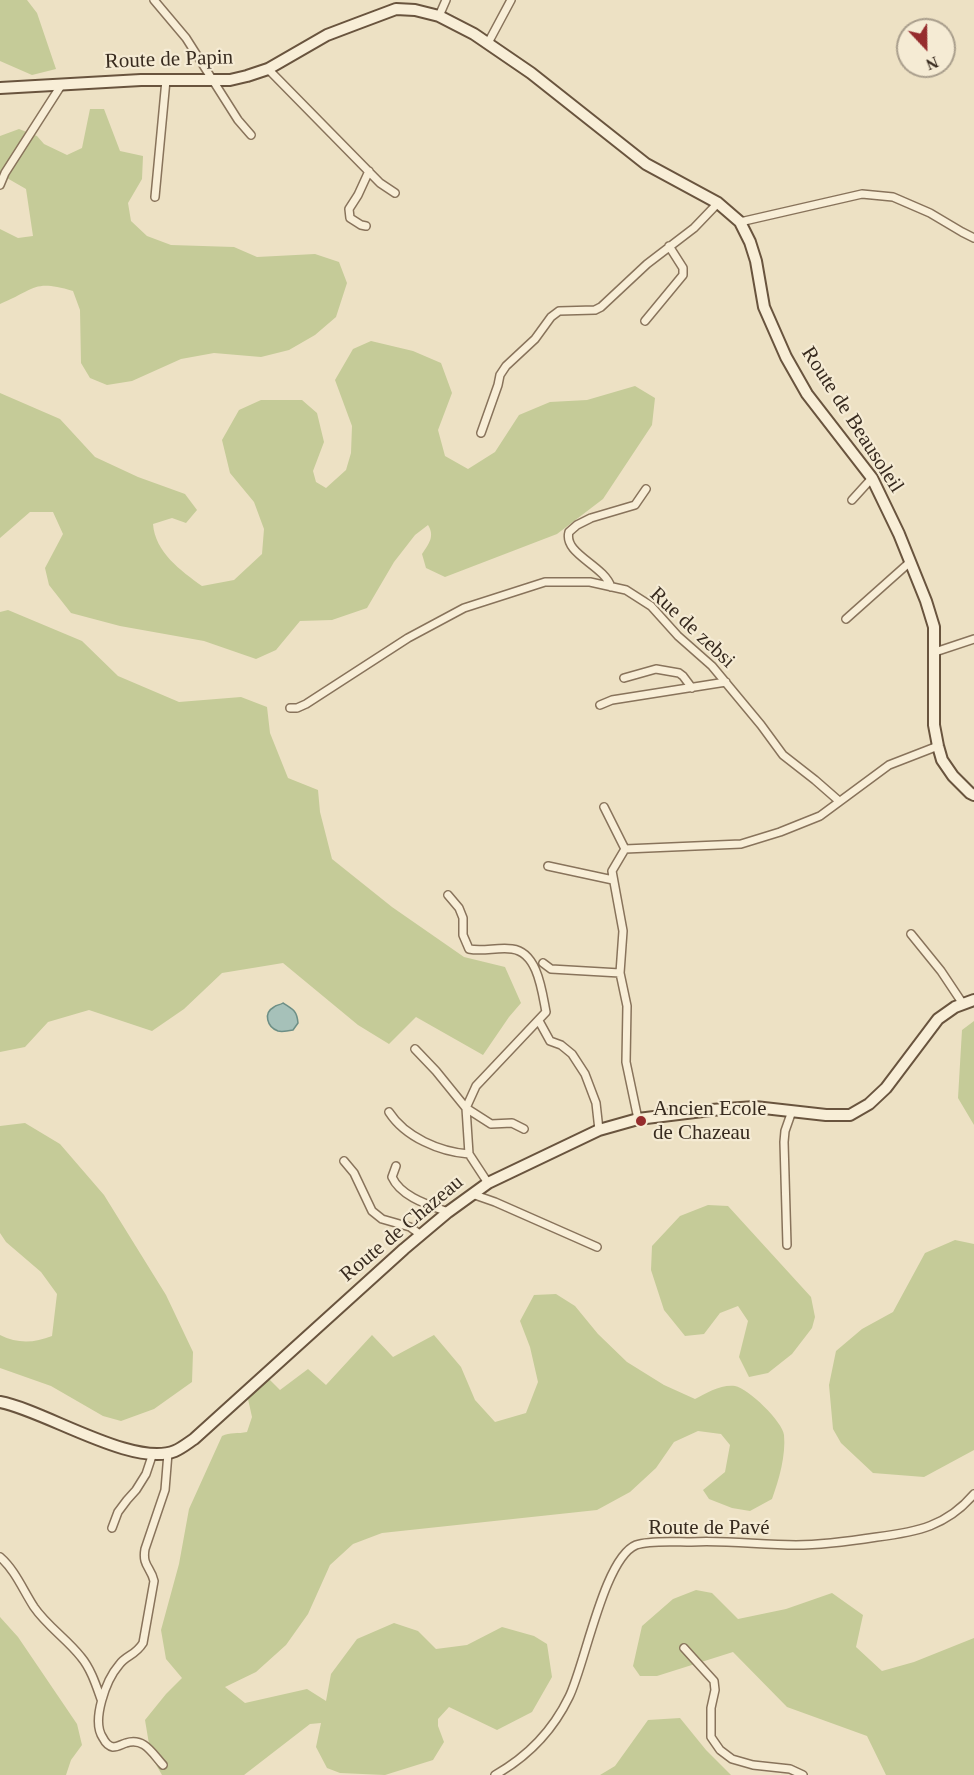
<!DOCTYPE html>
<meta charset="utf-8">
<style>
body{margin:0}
#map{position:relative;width:974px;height:1775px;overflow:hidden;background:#ede1c4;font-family:"Times New Roman",serif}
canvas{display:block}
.north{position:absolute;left:896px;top:18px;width:60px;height:60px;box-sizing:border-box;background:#f5ebd4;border:2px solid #a99e8c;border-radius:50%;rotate:158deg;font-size:16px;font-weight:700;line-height:24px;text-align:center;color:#382b1f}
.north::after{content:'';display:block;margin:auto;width:21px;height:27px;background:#962c2d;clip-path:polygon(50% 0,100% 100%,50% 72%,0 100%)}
</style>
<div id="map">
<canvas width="974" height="1775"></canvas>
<div class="north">N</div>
</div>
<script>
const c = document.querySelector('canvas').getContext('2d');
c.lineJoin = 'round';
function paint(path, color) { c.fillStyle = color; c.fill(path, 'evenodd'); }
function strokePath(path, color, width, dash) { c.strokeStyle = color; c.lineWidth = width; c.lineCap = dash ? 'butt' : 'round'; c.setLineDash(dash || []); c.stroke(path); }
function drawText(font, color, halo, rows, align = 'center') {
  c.font = font + ' "Times New Roman",serif'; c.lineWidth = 4.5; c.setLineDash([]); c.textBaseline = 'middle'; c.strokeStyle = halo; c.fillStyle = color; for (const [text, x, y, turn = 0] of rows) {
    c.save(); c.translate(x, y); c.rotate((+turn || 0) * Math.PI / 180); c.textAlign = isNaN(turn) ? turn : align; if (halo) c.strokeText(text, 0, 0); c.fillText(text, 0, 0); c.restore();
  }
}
const green = new Path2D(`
 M0,0h27l10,13 19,56 -24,6 -32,-14z
 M90,109h14l16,42 23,5 -1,23 -14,24 3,18 16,15 24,9 63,2 23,10 58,-3 24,8 8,21 -11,34 -21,18 -26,15 -28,7 -47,-4 -33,6 -49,22 -25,4 -17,-7 -9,-15 -1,-53 -7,-19c-41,-12 -38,-1 -73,13v-75l18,9 15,-2 -7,-47 -26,-15v-38l19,-7 18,7 7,8 23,11 15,-7z
 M371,341l42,10 28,12 11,30 -14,37 7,26 23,13 27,-17 24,-37 31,-13 37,-2 48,-14 20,12 -3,27 -49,74 -46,35 -112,43 -19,-9 -4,-14c7,-10 13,-18 6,-29l-13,10 -21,27 -27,46 -35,12 -32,1 -24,29 -20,9 -52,-18 -84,-15 -49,-13 -22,-28 -4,-17 18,-34 -10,-22h-23l-30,26v-145l60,26 35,38 43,20 47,17 12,16 -11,13 -14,-5 -19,6c2,28 28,47 49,62l32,-6 28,-26 2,-25 -10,-27 -24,-29 -8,-33 17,-30 22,-10h41l15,13 7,29 -11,29 3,11 10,6 20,-18 5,-17 1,-27 -17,-46 18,-31z
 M8,610l74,31 36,35 61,26 62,-5 26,10 3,26 18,45 30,12 2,22 12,47 60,48 72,50 41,10 16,36 -12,14 -26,38 -67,-38 -27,27 -31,-19 -75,-62 -61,10 -38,36 -32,22 -63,-21 -41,12 -23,25 -25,5v-440z
 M974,1021v104l-16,-27 4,-68z
 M25,1123l35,21 44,51 62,100 27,57 -1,30 -38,27 -33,12 -18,-5 -52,-30 -51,-18v-33c18,9 34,8 52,1l5,-42 -16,-22 -35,-30 -6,-9v-107z
 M708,1205l20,1 83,91 4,20 -3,11 -20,26 -24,19 -19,4 -10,-20 9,-36 -10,-15 -18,7 -16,21 -19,2 -21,-26 -13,-40 1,-24 28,-30z
 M955,1240l19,4v206l-50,27 -51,-4 -32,-30 -8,-14 -4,-44 7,-34 26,-22 31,-17 32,-59z
 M556,1294l19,12 23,28 29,28 37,23 31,14c11,-6 27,-15 40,-13 13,2 48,36 49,49 2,20 -5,45 -12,64l-22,12 -18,-3 -23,-9 -6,-9 22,-18 5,-27 -9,-11 -23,-3 -24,11 -18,26 -26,24 -33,18 -215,23 -29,11 -23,21 -22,49 -22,31 -30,27 -31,15 20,16 62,-14 19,12 5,-27 26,-35 37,-16 24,8 18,18 31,-4 35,-18 32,9 13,8 5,33 -20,35 -35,18 -48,-23 -11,12v7l6,16 -11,18 -48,15 -45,-2 -13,-5 -11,-21 5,-24 -11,1 -66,51h-82l-11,-19 -6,-36 21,-26 16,-16 -16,-19 -5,-29 18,-66 10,-55 33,-73c8,-4 16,-2 25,-4l5,-15 -4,-18 21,-20 11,11 28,-21 18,16 46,-50 21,22 41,-22 27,32 14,33 20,22 31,-9 12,-31 -8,-35 -10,-26 14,-26z
 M696,1590l16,3 26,26 48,-10 46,-16 31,22 -7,32 26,24 32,-9 60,-24v137h-88l-19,-39 -80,-29 -54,-55 -76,24h-17l-7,-10 9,-40 31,-27z
 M0,1617l18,20 59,87 5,21 -11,15 -5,15h-66z
 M680,1718l26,32 25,25h-131l15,-9 33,-46z`);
const water = new Path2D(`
 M283,1003c10,6 14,8 15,20l-5,7c-5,1 -11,2 -15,1 -11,-4 -15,-18 -4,-24 2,-2 6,-2 9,-4z`);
const street = new Path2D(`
 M154,0l32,38 52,82 13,15
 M439,16l7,-16
 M488,43l23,-43
 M268,69l112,114 15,10
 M0,185l5,-12 57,-89
 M155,197l11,-117
 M740,222l122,-28 31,3 37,16 32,19 12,6
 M366,226l-5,-1 -11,-7 -1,-9 9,-14 11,-24
 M645,321l38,-46v-7l-14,-22
 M481,433l17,-48 2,-10 6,-9 29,-27 16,-22 8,-6 36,-1 6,-3 46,-43 47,-36 24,-25
 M852,500l20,-22
 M611,587c-7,-22 -48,-33 -42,-55l8,-7 14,-7 44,-13 11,-16
 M846,619l64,-57
 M935,652l39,-13
 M624,678l32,-9 23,4 4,3 9,12
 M600,705l12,-5 114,-18
 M290,708h7l9,-4 102,-66 56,-30 81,-26h45l36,8 25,16 27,30 34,30 49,59 22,30 32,25 24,21
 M604,807l21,42 116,-5 39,-12 40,-16 69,-51 49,-19
 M625,849l-13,22 11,60 -3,42 7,33 -1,56 12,57
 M548,866l65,14
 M448,895l11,13 4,10v17l6,14c14,3 28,-2 43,0 26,3 30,43 34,63l-70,74 -10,22 3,46 19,29
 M911,934l30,37 22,33
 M543,963l8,6 69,4
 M539,1021l11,20 11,4 11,9 13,20 11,29 3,27
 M415,1049l21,22 30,37 25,16 21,-1 12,6
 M389,1112c16,25 51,40 80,42
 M344,1161l10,12 18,38 10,8 28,8 11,8
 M396,1166l-4,11c9,20 37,28 56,35
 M472,1194l23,8 102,45
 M787,1245l-3,-103 1,-11 7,-20
 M112,1528l6,-16 9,-12 9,-10 10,-16 7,-21
 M0,1557c15,13 23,33 34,50 13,19 33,32 47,50 10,12 15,28 20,42
 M684,1648l30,33 1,9 -4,18v29l9,13 12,9 21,6 37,4 13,6
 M163,1765c-11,-12 -19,-28 -37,-22 -4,1 -8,4 -13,4 -5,-1 -8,-5 -10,-9 -12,-17 3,-58 16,-73 7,-10 16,-9 24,-22l11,-62c-3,-14 -12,-15 -9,-32l20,-59 3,-37
 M495,1775c32,-18 58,-45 74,-78 16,-32 35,-139 67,-152 14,-5 40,-3 55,-3 35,-2 70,3 105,3 27,0 55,-4 81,-8 40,-5 70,-11 97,-43`);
const secondary = new Path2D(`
 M0,88l141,-8h89l17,-4 21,-7 59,-34 29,-11 40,-15 19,1 24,6 35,18 57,39 115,91 72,39 22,19 10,20 6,19 8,46 22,50 21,37 65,84 27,56 27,67 8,26v98l4,21 4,14 11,16 17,17 4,2
 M0,1402c44,8 133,66 175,49 7,-3 13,-8 19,-12l210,-190 44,-37 40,-29 111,-53 39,-11 73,-9 44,-3 71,8h24l19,-11 17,-16 52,-69 17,-12 19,-7`);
const markers = [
 [641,1121,6,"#962c2d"]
];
const streetNames = [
 ["Route de Papin",169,60,-2],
 ["Route de Beausoleil",852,420,57],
 ["Rue de zebsi",692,628,43],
 ["Route de Chazeau",402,1229,-40],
 ["Route de Pavé",709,1528]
];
const poiNames = [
 ["Ancien Ecole",653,1109],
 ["de Chazeau",653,1133]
];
paint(green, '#c5cb98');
paint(water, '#a6c1b9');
strokePath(water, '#6d8f86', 1.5);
strokePath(street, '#88735b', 10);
strokePath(secondary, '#69543e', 14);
strokePath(street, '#f8eed7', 7);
strokePath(secondary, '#f8eed7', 10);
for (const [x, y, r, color] of markers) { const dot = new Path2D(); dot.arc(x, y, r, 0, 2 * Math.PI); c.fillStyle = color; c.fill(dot); strokePath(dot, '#f5ebd4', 2); }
drawText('21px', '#382b1f', '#f5ebd4', streetNames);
drawText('21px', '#382b1f', '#f5ebd4', poiNames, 'left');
</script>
